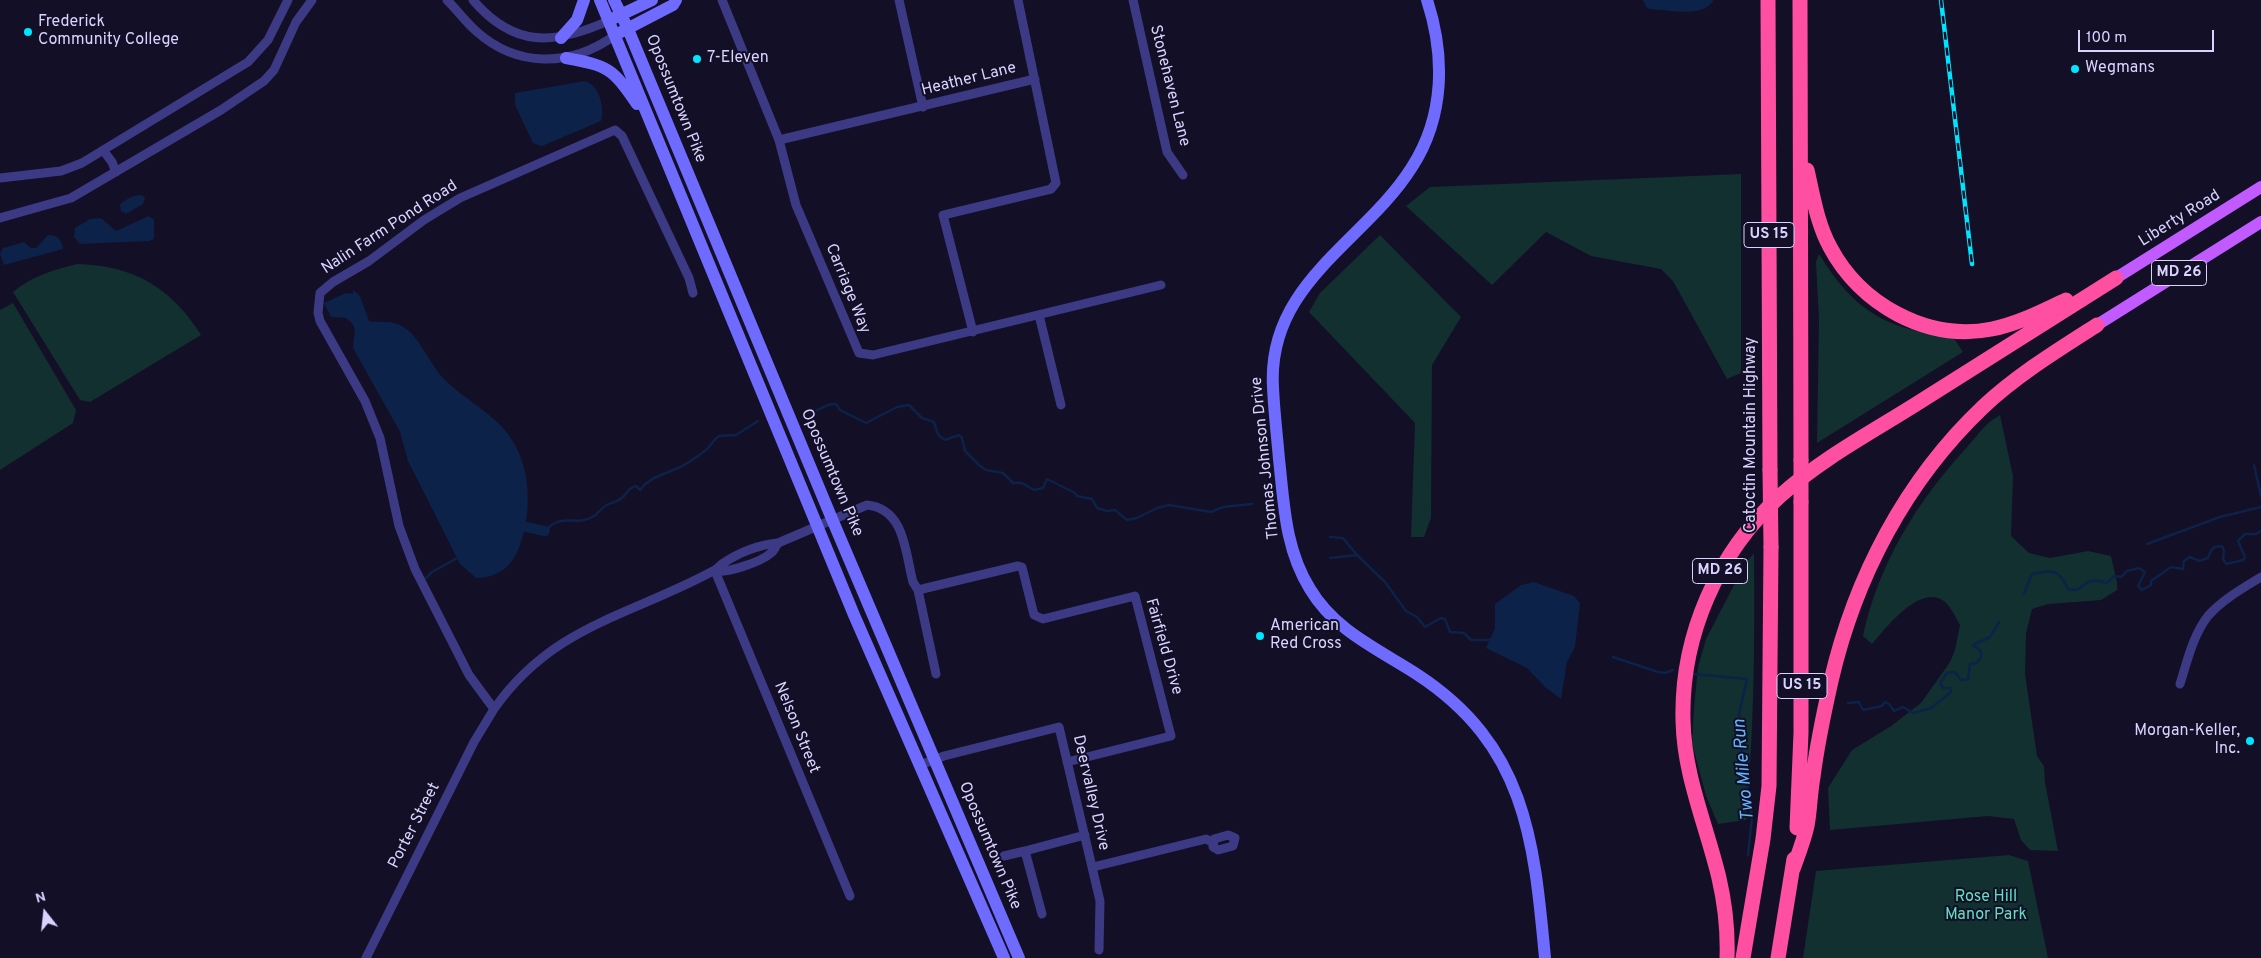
<!DOCTYPE html>
<style>
body{margin:0}
#map{position:relative;width:2261px;height:958px;overflow:hidden;background:#130f26;font-family:Overpass,sans-serif}
canvas{display:block}
.north{position:absolute;left:20px;top:888px;width:50px;height:50px;-webkit-text-stroke:4px #130f26;paint-order:stroke;rotate:344deg;font-size:14px;font-weight:700;line-height:20px;text-align:center;color:#d9d4ff}
.north::after{content:'';display:block;margin:auto;width:18px;height:22px;background:#d9d4ff;clip-path:polygon(50% 0,100% 100%,50% 72%,0 100%)}
.scale{position:absolute;left:2078px;top:30px;width:136px;height:22px;box-sizing:border-box;border:2px solid #d9d4ff;border-top:0;padding-left:6px;font-size:15px;line-height:18px;white-space:nowrap;color:#d9d4ff;-webkit-text-stroke:4px #130f26;paint-order:stroke}
</style>
<div id="map">
<canvas width="2261" height="958"></canvas>
<div class="north">N</div>
<div class="scale">100 m</div>
</div>
<script>
const c = document.querySelector('canvas').getContext('2d');
c.lineJoin = 'round';
function paint(path, color) { c.fillStyle = color; c.fill(path, 'evenodd'); }
function strokePath(path, color, width, dash) { c.strokeStyle = color; c.lineWidth = width; c.lineCap = dash ? 'butt' : 'round'; c.setLineDash(dash || []); c.stroke(path); }
function drawText(font, color, halo, rows, align = 'center') {
  c.font = font + ' Overpass,sans-serif'; c.lineWidth = 4; c.setLineDash([]); c.textBaseline = 'middle'; c.strokeStyle = halo; c.fillStyle = color; for (const [text, x, y, turn = 0] of rows) {
    c.save(); c.translate(x, y); c.rotate((+turn || 0) * Math.PI / 180); c.textAlign = isNaN(turn) ? turn : align; if (halo) c.strokeText(text, 0, 0); c.fillText(text, 0, 0); c.restore();
  }
}
const green = new Path2D(`
 M1741,174v199l-14,6 -54,-98 -12,-12 -70,-13 -45,-24 -54,53 -86,-79 24,-19z
 M1380,235l81,82 -29,48 -1,153 -7,19h-13l4,-114 -106,-111 11,-19z
 M1819,254c36,58 67,75 134,83l10,15 -146,91 2,-122 -3,-59z
 M77,264c56,1 95,24 124,71l-111,67 -10,-2 -67,-108c19,-16 40,-22 64,-28z
 M13,303l63,107 -3,13 -73,47v-160z
 M2000,415l13,61 -2,60 18,17 21,5 38,-7 23,5 6,27v7l-16,10 -53,4 -16,5 -6,24 -1,41 12,82 7,10 1,16 13,69 -28,-1 -9,-10 -7,-21 -26,-3 -158,14 -2,-42 24,-38 39,-24 30,-23 29,-41 5,-12 5,-25c-4,-7 -9,-18 -15,-23 -24,-20 -59,26 -73,42l-9,-8c15,-72 55,-136 105,-190 12,-13 16,-22 32,-31z
 M1754,553c1,89 0,178 -8,267l-28,4 -12,-28 -14,-53 2,-35 4,-41 8,-28 39,-75z
 M2009,855l19,6 20,97h-245l13,-87z`);
const water = new Path2D(`
 M1643,0h70v1c-10,17 -46,9 -63,8l-4,-2z
 M585,81c14,4 20,26 16,40l-59,25 -9,-3 -18,-38v-12z
 M142,195l3,3 -2,6 -17,10 -5,-3 -1,-6c5,-6 14,-10 22,-10z
 M149,216l5,4v19l-5,2 -69,3 -6,-7 1,-9 15,-9 11,-1 15,13z
 M48,235c10,0 13,4 15,14l-59,16 -4,-11 3,-6 21,-6 7,6h5z
 M353,290l7,6 9,25c11,2 23,-1 33,5 17,9 28,39 42,53 16,16 36,27 53,43 34,30 37,84 23,123 -7,21 -22,33 -44,33l-16,-14 -52,-103 -8,-29 -47,-84 2,-19 -3,-6 -6,-5 -15,-1 -7,-14 22,-10 7,1z
 M1534,582l40,14 6,7 -5,44 -8,15 -6,37 -16,-12 -18,-19 -41,-20 9,-20v-24l26,-19z`);
const stream = new Path2D(`
 M807,413c11,0 17,-10 29,-9l4,6 26,13 31,-16 12,-2 13,13 12,4c3,9 2,13 11,18l14,-5 3,3 3,13 14,14 7,5 17,3 10,10h9l12,7 9,-2 4,-9 28,14 2,3 15,3 5,9 10,3 8,-1 12,10 10,-2 20,-10 12,-3 42,7 12,-5 29,-3
 M2254,465l7,31
 M545,531c18,-20 30,-3 49,-15 5,-3 7,-8 11,-10 6,-4 13,-4 18,-9 4,-4 6,-10 13,-11l4,4c10,-13 22,-15 36,-21 10,-4 21,-12 30,-19 5,-4 7,-10 13,-14l17,-1 22,-14
 M1330,537l13,1 14,17 28,27 21,29 11,6 8,10 16,-9 4,1 5,13 14,1 7,7h20
 M2147,544l73,-27 41,-10
 M1330,558l27,-3
 M426,578l6,-6 25,-14
 M2024,594l8,-20c21,-5 27,-5 36,15l9,1c12,-9 14,-12 30,-7l7,-7 7,1 6,-6 12,-3 6,4 -7,14 4,4 9,-5v-4l20,-14 12,2 1,-8 6,-4 9,4 9,-3c3,-8 4,-12 14,-12l2,5 -1,8 3,5 17,-4 2,-3 -7,-16 7,-7h11l5,-3
 M1613,657l45,15 7,1 8,-3
 M1693,674l54,5 -8,35 2,31 11,72 -4,38
 M1848,703l11,-1 4,8 19,-4 3,-4 4,2 5,7 9,-4 10,6 18,-5 20,-16 -1,-4h-7l-3,-5 7,-10 8,-1 6,8 7,-1 2,-15 7,-1 4,-6v-6l-8,-6 17,-8 9,-15
 M975,822l14,22 11,10`);
const canal = new Path2D(`
 M526,527l19,4`);
const street = new Path2D(`
 M447,0c10,10 18,21 29,31 41,37 94,36 138,5
 M473,0c41,48 81,45 135,21
 M722,0l57,140 17,65 63,148 14,2 288,-70
 M899,0l24,107
 M1133,0l34,152 16,23
 M779,140l256,-61
 M103,150l9,12 4,10
 M0,178l61,-7 21,-8 166,-101 20,-22 20,-40
 M0,218l71,-20 150,-88 43,-29 10,-11 22,-48 16,-22
 M693,293l-4,-15 -67,-142 -7,-6 -155,68 -36,22 -55,41 -36,21 -13,11 -2,20 2,8 45,80 15,37 19,88 16,43 54,106 25,34c59,-84 136,-93 219,-138 3,-1 6,-4 9,-7 16,-11 36,-19 56,-21l89,-38c38,4 38,47 46,77l5,8 100,-24 4,1 12,48 9,4 92,-23 36,140 -104,26
 M1039,315l22,90
 M973,332l-30,-117 108,-26 5,-6 -38,-183
 M715,571l135,325
 M715,571c13,2 46,-9 56,-18 3,-2 5,-7 7,-10
 M918,590l18,84
 M2180,684c7,-22 13,-49 28,-68 14,-16 35,-28 53,-39
 M920,765l24,-9 115,-29 41,174 -1,49
 M1228,835l7,3 -2,8 -15,4 -5,-3 1,-8z
 M1004,856l21,-5
 M1093,867l113,-28 6,3
 M1042,914l-17,-63 60,-16
 M366,958l108,-216 20,-33`);
const secondary = new Path2D(`
 M600,0l254,615 150,343
 M614,0l14,29 204,490 187,439
 M1427,0c18,55 18,116 -15,167 -47,75 -145,116 -139,220 1,24 4,48 6,72 5,45 6,90 31,130 25,42 68,60 108,86 108,71 116,165 127,283
 M614,18l38,-18
 M621,32l52,-27 3,-5
 M561,38l16,-18 7,-20
 M566,58c43,8 46,10 71,46`);
const primary = new Path2D(`
 M2116,278l145,-91
 M2097,325l164,-103`);
const highway = new Path2D(`
 M1768,0l2,470
 M1800,0l1,460
 M1807,170c6,26 10,53 23,77 30,57 97,95 162,82 26,-5 50,-18 74,-29
 M1797,828l4,-95v-231
 M1793,869c5,-14 11,-29 14,-43 3,-16 3,-33 6,-49 4,-32 11,-65 18,-96 24,-104 75,-201 152,-274 34,-32 75,-57 114,-82
 M1727,958c1,-27 -2,-54 -8,-80 -13,-54 -35,-102 -36,-158 -2,-84 34,-167 97,-224 42,-38 94,-65 141,-95 65,-41 130,-82 195,-123
 M1743,958l20,-119 6,-53 2,-239
 M1778,958l16,-99`);
const rail = new Path2D(`
 M1941,0l31,264`);
const highwayBridge = new Path2D(`
 M1770,470l1,77
 M1801,502v-42`);
const markers = [
 [28,32,5,"#00e5ff"],
 [697,59,5,"#00e5ff"],
 [2075,69,5,"#00e5ff"],
 [1260,636,5,"#00e5ff"],
 [2250,741,5,"#00e5ff"]
];
const shields = [
 [1769,235,50],
 [2179,273,55],
 [1720,571,55],
 [1802,686,50]
];
const shieldNames = [
 ["US 15",1769,235],
 ["MD 26",2179,273],
 ["MD 26",1720,571],
 ["US 15",1802,686]
];
const poiNames = [
 ["Frederick",38,23],
 ["Community College",38,41],
 ["7-Eleven",707,59],
 ["Wegmans",2085,69],
 ["American",1270,627],
 ["Red Cross",1270,645],
 ["Morgan-Keller,",2240,732,"right"],
 ["Inc.",2240,750,"right"]
];
const streetNames = [
 ["Heather Lane",969,80,-14],
 ["Stonehaven Lane",1169,86,76],
 ["Opossumtown Pike",675,99,68],
 ["Liberty Road",2180,219,-32],
 ["Nalin Farm Pond Road",390,228,-33],
 ["Carriage Way",847,289,68],
 ["Catoctin Mountain Highway",1752,435,-90],
 ["Thomas Johnson Drive",1266,458,-96],
 ["Opossumtown Pike",831,473,67],
 ["Fairfield Drive",1163,647,74],
 ["Nelson Street",796,728,68],
 ["Deervalley Drive",1090,793,77],
 ["Porter Street",415,826,-63],
 ["Opossumtown Pike",989,846,67]
];
const parkNames = [
 ["Rose Hill",1986,898],
 ["Manor Park",1986,916]
];
const waterNames = [
 ["Two Mile Run",1745,770,-95]
];
paint(green, '#12302f');
paint(water, '#0c2248');
strokePath(stream, '#0c2248', 2.5);
strokePath(canal, '#0c2248', 10);
strokePath(street, '#3d3a85', 9);
strokePath(secondary, '#6f6bff', 12);
strokePath(primary, '#c25bff', 12);
strokePath(highway, '#ff4fa3', 15);
strokePath(rail, '#00e5ff', 4.5);
strokePath(rail, '#130f26', 2.5, [8]);
strokePath(highwayBridge, '#ff4fa3', 15);
for (const [x, y, r, color] of markers) { const dot = new Path2D(); dot.arc(x, y, r, 0, 2 * Math.PI); c.fillStyle = color; c.fill(dot); strokePath(dot, '#130f26', 2); }
for (const [x, y, w] of shields) { const box = new Path2D(); box.roundRect(x - w / 2, y - 12.5, w, 25, 4); c.fillStyle = '#130f26'; c.fill(box); strokePath(box, '#d9d4ff', 1); }
drawText('bold 15px', '#d9d4ff', null, shieldNames);
drawText('16px', '#d9d4ff', '#130f26', poiNames, 'left');
drawText('16px', '#d9d4ff', '#130f26', streetNames);
drawText('16px', '#5fe0c0', '#130f26', parkNames);
drawText('italic 18px', '#62b6ff', '#130f26', waterNames);
</script>
